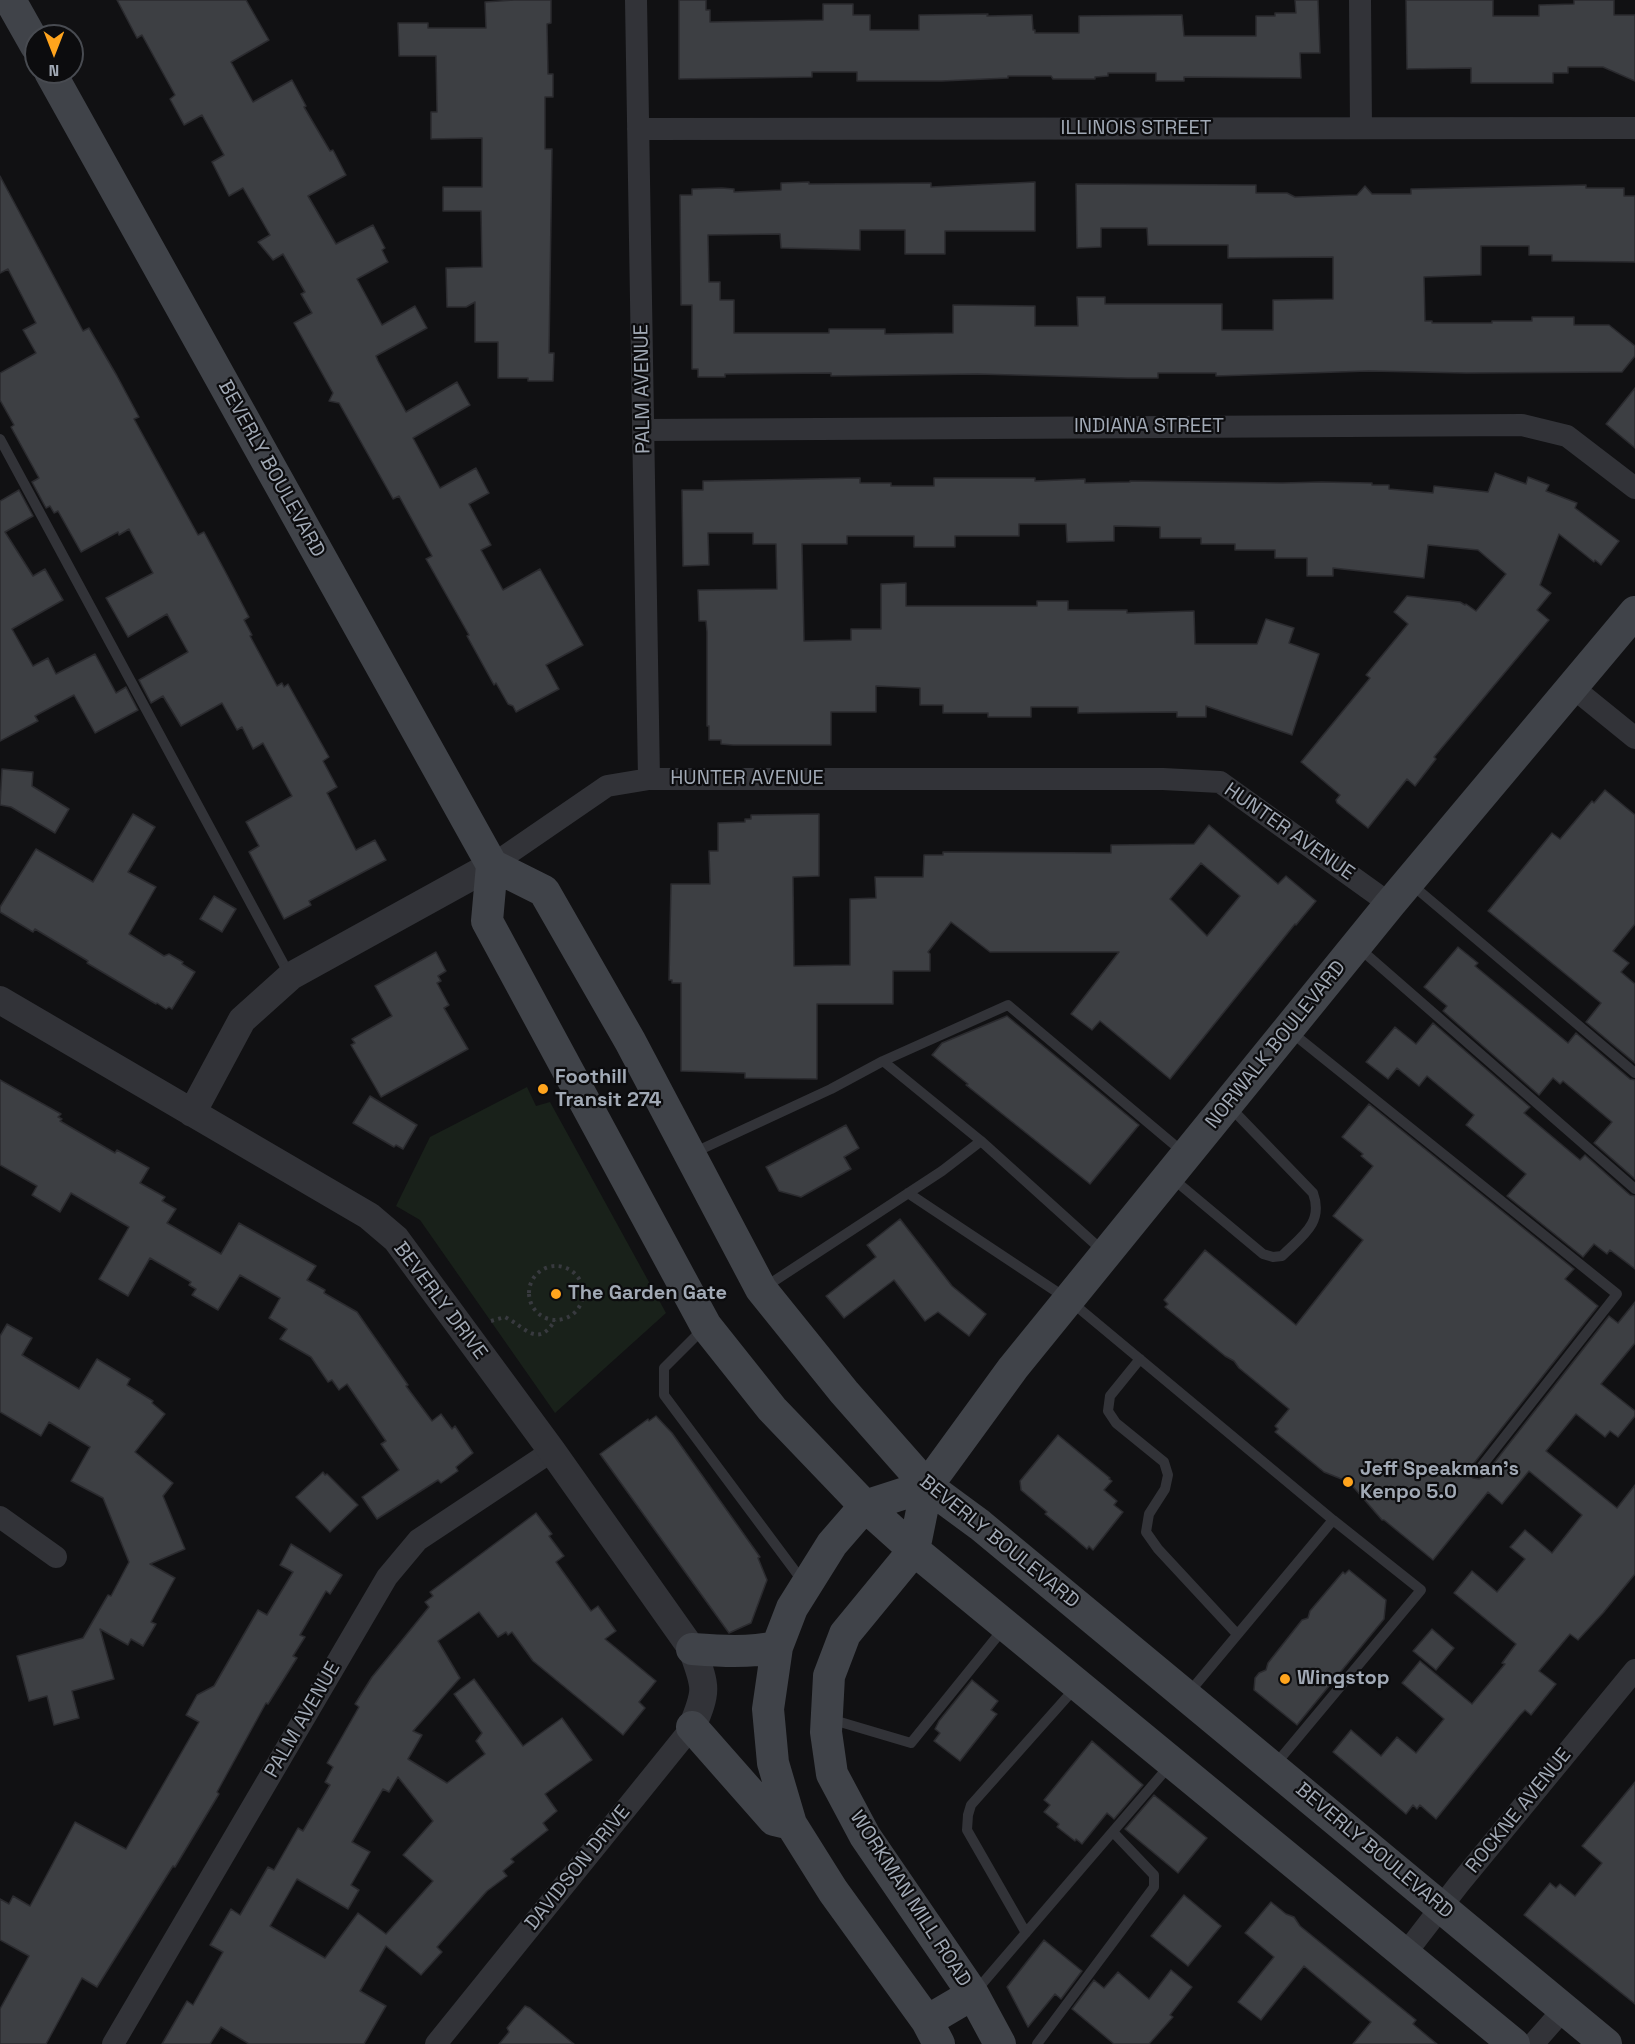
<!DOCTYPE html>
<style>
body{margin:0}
#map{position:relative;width:1635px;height:2044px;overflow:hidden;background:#111113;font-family:"Space Grotesk",sans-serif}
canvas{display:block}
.north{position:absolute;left:24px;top:24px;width:60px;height:60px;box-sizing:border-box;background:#0c0c0e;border:2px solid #484b51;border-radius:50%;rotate:180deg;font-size:16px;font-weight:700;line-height:24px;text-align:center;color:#a1a9b5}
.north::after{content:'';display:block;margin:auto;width:21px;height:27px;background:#ffa41d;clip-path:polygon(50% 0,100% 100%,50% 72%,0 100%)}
</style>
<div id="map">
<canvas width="1635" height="2044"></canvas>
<div class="north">N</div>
</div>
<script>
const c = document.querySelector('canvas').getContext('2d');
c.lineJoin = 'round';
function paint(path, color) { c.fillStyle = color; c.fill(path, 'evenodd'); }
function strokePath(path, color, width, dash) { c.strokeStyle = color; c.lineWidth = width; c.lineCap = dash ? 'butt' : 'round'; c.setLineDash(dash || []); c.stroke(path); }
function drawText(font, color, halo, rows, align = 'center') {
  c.font = font + ' "Space Grotesk",sans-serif'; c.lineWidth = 4.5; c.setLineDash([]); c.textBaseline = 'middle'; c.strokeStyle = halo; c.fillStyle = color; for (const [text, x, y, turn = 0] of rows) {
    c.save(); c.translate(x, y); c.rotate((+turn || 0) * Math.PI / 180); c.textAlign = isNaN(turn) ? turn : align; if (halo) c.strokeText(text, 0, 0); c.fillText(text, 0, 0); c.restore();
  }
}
const green = new Path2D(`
 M527,1087l9,19 14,-4 116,211 -111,100 -135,-193 -24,-14 34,-69z`);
const building = new Path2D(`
 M117,0h129l23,40 -38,22 22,40 39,-22 14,26 -2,1 26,44 3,-1 13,25 -38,21 28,48 37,-19 12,23 -3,2 6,12 -31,17 25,46 33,-19 12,22 -51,28 2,5 28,51 51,-30 13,23 -57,33 27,50 36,-20 13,25 -20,11 22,41 -10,5 22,40 37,-21 43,76 -37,20 13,24 -43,23 -3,-6 -5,-2 -12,-21 -2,2 -27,-49 2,-1 -43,-76 6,-3 -33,-60 -6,3 -54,-96 -10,-2 4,-8 -39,-70 18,-10 -11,-19 4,-2 -22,-38 -10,6 -15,-18 12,-7 -27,-47 -14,8 -17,-34 12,-7 -22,-40 -18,10 -14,-26 5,-4 -33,-60 -5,3z
 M514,0h37v23l-4,1 1,50h5v23h-8v52h7l-3,204h5l-1,28h-25v-3h-30v-36h-23v-40l-9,5h-19l-1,-39 36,-1 -1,-56h-38v-24h39v-49l-51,1v-27h6l-1,-56h-37l-1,-33h30v5h58l-1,-26z
 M679,0h27v10h4v12l113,-2v-16h30v11h17v15h49v-15l69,-1 -1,2 45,-1 1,15h2v3h44v-17l103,-1 2,21h72v-20h19v-3h21l-1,-13h23l2,53h-20l1,25 -117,-1v4h-28v-8h-48v3l-13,1v2h-42l-2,-3h-43v2l-66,3h-85v-9h-45v5l-133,2z
 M1406,0h87v16h46v-11l35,-1v-4h40v15h21v66l-32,-14h-35v6h-15v10h-82v-15l-64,1z
 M0,176l83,155 6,-3 28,48 22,41 -5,2 64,116 6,-3 22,41 23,44 -5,3 8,15 -2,1 27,50 5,-3 2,4 4,-3 41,73 -6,4 14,26 -10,6 29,57 19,-10 11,20 -77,41 2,4 -27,14 -35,-67 10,-6 -13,-24 46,-26 -29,-53 -10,6 -11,-22 -5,3 -15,-27 -41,23 -18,-30 -12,7 -12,-23 49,-28 -21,-38 -39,23 -22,-39 47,-25 -24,-44 -10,6 -1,-3 -37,20 -23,-41 -4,2 -4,-7 -4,2 -14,-26 7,-4 -28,-51 3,-2 -14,-25v-27l36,-20 -13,-23 13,-7 -28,-54 -8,4z
 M809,182v2l122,-1v4l104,-5v49h-90v23h-40v-24h-45v20l-79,-2 -1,-14 -72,1 1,47h11v18h14v33h95v-4h56v5l68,-1v-28l82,1v20h43l-1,-29h28v7h117v26h51v-30l60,-1v-42l-105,1v-13h-80l-1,-17h-46v19l-24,1 -1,-64 180,1v8h31l8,4 62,-2 8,-9 7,8h39v-5l175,-4v3h38v8h11v66l-83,-1v-6h-23v-9h-48v29l-57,2 1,44h7v2h60v-2h40v-4h42v8h35l26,21v10l-13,16 -156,1 -97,-2 -153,5v-3h-58v5h-31l-150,-4 -146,2v-3l-106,1v3h-27v-8h-6v-64h-11l-1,-110h12v-6l30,-1 12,1v3l47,-2v-7z
 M1635,388v60l-29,-24z
 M1495,473l31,11 2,-7 21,8 -3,6 31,12 -2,5 44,33 -18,24 -6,-5 -1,2 -35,-28 -19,51 11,8 -14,17 12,10 -115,137 2,2 -21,27 -8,-7 -39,49 -31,-25 -1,-3 4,-5 -39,-33 69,-84 -4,-3 42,-51 -14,-12 13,-16 53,6 5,3 1,-1 10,7 30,-37 -28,-24 -50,-5 -4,33 -91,-10v8h-26v-18h-32v-8h-40v-6h-34v-6h-41v-11l-46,-1v15l-47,1 -1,-18h-47v12h-64v11h-41v-11h-67v8h-45l2,97 47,-1v-11h30v-45l25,-1v23h131v-5h31v9h59v3l67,-2 1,33h62l9,-25 28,9 -5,15 30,11 -27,81 -86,-29v11h-29v-5l-99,1v-6h-47v10h-43v-4h-45v-8h-23v-17l-44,-2v26h-45v33h-98l-12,-1v-4h-12v-14h-2v-94l-1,-11h-7l-1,-31 79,-1 -1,-45h-23v-11h-45l1,32 -26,1 -1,-76h21v-9l157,-3v5h31v3h43v-8h101v3l50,-2v4l45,-1v-1l152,2 39,-1 51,1v2h17v4l44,4 1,-7 54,6z
 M19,490l14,26 -28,16 28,44 12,-7 18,31 -51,29 21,37 15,-8 8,16 39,-20 21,39 10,-6 12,23 -43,23 -21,-38 -39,21 3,5 -38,20v-240z
 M2,769l31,3 -1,14 37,23 -14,24 -44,-26 -11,-2z
 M1605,790l30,25v109l-22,27 16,12 -8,9 14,12v79l-49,-41 15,-19 -113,-92 64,-78 8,6 32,-38 2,2z
 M133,814l22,13 -27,45 28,15 -27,47 35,22 5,-2 14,8 -1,2 13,8 -23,37 -3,-2 -3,2 -9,-6 -1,1 -69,-41 1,-2 -53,-32 -2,3 -33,-20v-5l36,-58 57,33z
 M819,814v62l-26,1 1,89 56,-1v-66l26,-1 -1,-21h48l1,-22h19v-3l168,1v-8l83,-1 15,-19 69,59 8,-8 30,25 -20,24 -1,-1 -125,155 -70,-58 -8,9 -21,-16 48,-62h-129l-39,-30 -23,30 2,2v17h-37v33h-76v75l-72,-1v-5l-64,-2v-88h-9v-3h-3l2,-96h39l-1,-33h9v-28l27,-1v-3h6v-4zM1201,863l39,33 -33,40 -37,-37z
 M214,896l22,13 -14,23 -22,-13z
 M1458,947l20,16 -3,3 93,77 8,-10 54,46 5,1v99l-41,-36 18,-21 -49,-41 -3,3 -7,-6 -14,17 -96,-84 4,-5 -23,-19z
 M436,952l10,19 -8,5 3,5 -4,2 12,22 -5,3 24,41 -87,48 -30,-52 4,-2 -3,-4 40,-23 -17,-30z
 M1007,1016l132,109 -49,59 -124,-99 2,-1 -36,-29 10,-12z
 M1433,1023l97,84 -6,6 56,47 5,-5 45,40 5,1v73l-25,-19 -3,4 -13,-10 -11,13 -76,-61 19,-22 -60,-49 8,-10 -47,-39 -8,10 -22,-18 -9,11 -22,-17 29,-35 21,17z
 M0,1080l61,34 -3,3 4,2 -2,2 55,32 2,-3 32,18 -9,15 25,14 -3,4 14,8 -9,14 54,31 18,-31 77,43 -9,14 18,10 -1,3 33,19 51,73 -2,1 26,35 9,-7 11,15 3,-3 18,27 -17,14 2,4 -17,12 -3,-3 -61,39 -15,-22 37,-27 -18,-26 5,-3 -39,-57 -8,6 -7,-10 -4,2 -17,-25 -31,-18 7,-10 -18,-11 11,-20 -40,-23 -22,35 -26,-15 4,-6 -7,-4 2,-3 -41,-24 -22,38 -29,-17 30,-52 -58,-34 -11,19 -28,-17 5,-9 -37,-21z
 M370,1096l47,29 -14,24 -7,-4 -2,2 -41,-24z
 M1369,1104l205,165 -9,10 33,27 -127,161 -1,7 3,4 6,1 4,-2 126,-161 9,7 17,-21v41l-34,41 34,27v5l-17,21 -8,-6 -5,6 -29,-23 -30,37 71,57 18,-23v89l-32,39 -25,27 -8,-6 -31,37 17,13 -25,31 -6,-5 -5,5 -84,104 -16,-14 -3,4 -4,-4 -7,9 -73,-62 18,-22 30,26 16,-19 19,16 28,-34 -42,-36 18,-22 52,43 33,-40 -3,-1 14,-19 -62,-51 18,-22 25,21 28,-33 -15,-12 15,-17 27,23 30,-38 -53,-44 -27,33 -14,-12 -55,68 -49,-40h-2l-33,-38 -25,-10 -49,-40 3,-3 -3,-3 14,-17 -50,-41 -5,-7 -9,-5 -60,-49 3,-3 -4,-4 41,-50 91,75 67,-85 -30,-24 40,-50 -12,-10 2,-2 -21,-17z
 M846,1125l13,23 -15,9 7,12 -50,28 -22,-6 -13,-24z
 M900,1219l52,67 34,28 -17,22 -31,-24 -13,9 -31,-41 -50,38 -18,-22 50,-39 -9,-12z
 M7,1324l25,14 -10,17 57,34 18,-30 33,20 -3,6 26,16 -1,2 13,11 -30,38 38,31 -10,13 22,53 -35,15 25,14 -24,44 5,2 -13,22 -12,-7 -3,6 -28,-16 14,50 -42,12 7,27 -25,7 -7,-29 -18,5 -12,-45 66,-18 25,-43 3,1 18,-34 -26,-64 -32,-17 19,-34 -41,-25 -8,14 -41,-24v-76z
 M656,1416l16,17 88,124 -2,1 9,22 -16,43 -22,10 -129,-179 48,-35 1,2z
 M1058,1435l52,43 -1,1 3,2 -8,9 13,11 -3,4 9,7 -30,38 -4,-4 -2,3 -21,-18 -21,-17 2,-2 -26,-22 -1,-9z
 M323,1472l2,3 2,-1 31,31 -28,27 -34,-35z
 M536,1513l16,21 -3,2 15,20 -8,6 35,49 7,-5 18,25 -11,8 51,42 -17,21 6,6 -22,27 -90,-74 -21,-29 -4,3 -2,-3 -8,5 -19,-25 -41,29 22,37 -47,53 9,4 -14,24 39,24 38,-29 -9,-13 6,-8 -28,-39 20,-15 49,67 39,-28 30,42 -47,34 12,17 -14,12 5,7 -37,29 3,3 -11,9 4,5 -20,15 -50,56 5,5 -21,23 -35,-29 -26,45 26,15 -22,38h-115l-28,-17 -11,17h-48l25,-43 6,4 30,-53 -13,-7 21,-36 9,6 28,-48 6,3 24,-42 5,3 27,-46 -5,-3 8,-15 -6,-4 32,-56 -4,-3 17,-27 57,-70 -4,-5 8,-6 -3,-4zM398,1777l35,44 -30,34 30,26 -47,53 -28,-21 -33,45 -55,-32 27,-47 51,30 11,-19 -8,-5 19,-33 -18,-10 31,-53 6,3z
 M291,1544l51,31 -12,19 -4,-3 -26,44 5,2 -12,19 4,2 -29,46 -2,-1 -49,89 2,2 -44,73 -2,-1 -76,121 -15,-9 -36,66h-46v-35l29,-53 -29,-16v-41l9,5 4,-8 17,10 45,-84 51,27 73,-127 -13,-7 11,-20 17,-9 44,-76 9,5 26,-43 -13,-7z
 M1349,1570l37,30 -2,19 -87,106 -43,-35 1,-12 4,-5 7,-3 2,-7 34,-43 6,-2 2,-7 33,-39 2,2z
 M1432,1629l22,19 -18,22 -23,-19z
 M972,1680l26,21 -7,9 6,4 -37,47 -26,-20 6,-8 -5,-4 4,-8z
 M1092,1741l51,44 -29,34 -7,-6 -25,31 -6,-5 -1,2 -18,-14 2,-3 -15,-12 6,-7 -6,-5z
 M1635,1782v222l-111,-89 26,-32 6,5 4,-4 15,12 27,-33 -20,-17z
 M1154,1795l53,43 -29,35 -53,-44z
 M1184,1895l37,31 -33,40 -37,-30z
 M1271,1902l15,12 8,3 6,9 116,94 -3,4 24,20h-84l18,-22 -67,-56 -43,54 -23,-18 36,-45 -29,-24z
 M1044,1940l38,31 -21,28 -6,-5 -27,33 -21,-40z
 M1171,1970l21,17 -22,28 3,2 -24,27h-35l-42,-35 22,-29 10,8 14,-16 31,27z
 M525,2006l5,2 44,36h-75l10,-12 -2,-4z`);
const path = new Path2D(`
 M529 1293a27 27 0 1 1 54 0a27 27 0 1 1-54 0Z
 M491,1321l14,-4c20,10 33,32 50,3`);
const service = new Path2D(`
 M0,439l290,537
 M1411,884l224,189
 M1359,948l276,241
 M1291,1032l326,262 -140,178
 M883,1061l98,80 124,112
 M693,1153l138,-64 52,-28 125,-56 176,148
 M1172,1178l91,76 10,3 9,-1c20,-20 42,-33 31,-63l-84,-87
 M908,1193l161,107 264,220 88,70 -147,176
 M765,1287l177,-116 39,-30
 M704,1328l-40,40v27l140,188
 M1140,1359l-30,37 -2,15 8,12 48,39 4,13 -3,14 -16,25 -3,18 12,17 78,84
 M1187,1695l146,-175
 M830,1719l81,24 93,-115
 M1026,1933l-59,-103 1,-15 3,-10 105,-118
 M975,1992l195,-227
 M1037,2044l117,-157v-12l-41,-43`);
const minor = new Path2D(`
 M636,0l13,779
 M1360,0l1,128
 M638,129l997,-1
 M644,430l878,-5 45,11 68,52
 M1571,686l64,52
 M492,865l115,-79 42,-7h514l57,3 170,122
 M0,1517l56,40
 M1405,1954l54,-70 176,-214
 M113,2044l274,-467 31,-37 134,-89
 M436,2044l256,-317
 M1533,2044l30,-34`);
const tertiary = new Path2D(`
 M0,1000l369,216 27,23 156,212 140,198c14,38 16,40 0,78
 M192,1113l50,-93 49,-44 201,-111`);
const secondary = new Path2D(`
 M10,0l26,46
 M50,72l442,793 -5,56 219,405 66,83 93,97 49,44 600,494
 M492,865l52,26 86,150 131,248 83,103 83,94 53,39 626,519
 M927,1486l-62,20 -33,38 -40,64 -15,39 -9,62 5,54 18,61 42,67 94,130 12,23
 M692,1649c28,2 57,4 85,-2
 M692,1727l82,93 17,4
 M927,2021l46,-27
 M1000,2044l-27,-50 -108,-158 -33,-62 -6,-42 3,-56 16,-42 69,-84 13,-64 86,-118 377,-464 245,-292`);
const markers = [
 [543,1089,6,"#ffa41d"],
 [556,1294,6,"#ffa41d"],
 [1348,1482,6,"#ffa41d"],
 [1285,1679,6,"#ffa41d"]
];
const streetNames = [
 ["ILLINOIS STREET",1136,129],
 ["PALM AVENUE",643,389,-91],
 ["INDIANA STREET",1149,427],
 ["BEVERLY BOULEVARD",271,469,61],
 ["HUNTER AVENUE",747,779],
 ["HUNTER AVENUE",1289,832,35],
 ["NORWALK BOULEVARD",1276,1045,-51],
 ["BEVERLY DRIVE",440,1301,53],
 ["BEVERLY BOULEVARD",999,1542,39],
 ["PALM AVENUE",303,1720,-60],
 ["ROCKNE AVENUE",1519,1811,-51],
 ["BEVERLY BOULEVARD",1374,1851,40],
 ["DAVIDSON DRIVE",578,1868,-51],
 ["WORKMAN MILL ROAD",910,1899,57]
];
const poiNames = [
 ["Foothill",555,1078],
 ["Transit 274",555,1101],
 ["The Garden Gate",568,1294],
 ["Jeff Speakman's",1360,1470],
 ["Kenpo 5.0",1360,1493],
 ["Wingstop",1297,1679]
];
paint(green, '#19211a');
paint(building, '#3d3f43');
strokePath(building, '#2b2b2f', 1.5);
strokePath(path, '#383a3f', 4, [3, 4.5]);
strokePath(service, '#323338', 10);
strokePath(minor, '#323338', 22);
strokePath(tertiary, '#323338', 28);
strokePath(secondary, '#404349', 32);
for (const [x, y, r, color] of markers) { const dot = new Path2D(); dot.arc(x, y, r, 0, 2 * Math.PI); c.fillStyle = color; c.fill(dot); strokePath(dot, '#0c0c0e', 2); }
drawText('20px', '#a1a9b5', '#0c0c0e', streetNames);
drawText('bold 20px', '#a1a9b5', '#0c0c0e', poiNames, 'left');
</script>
